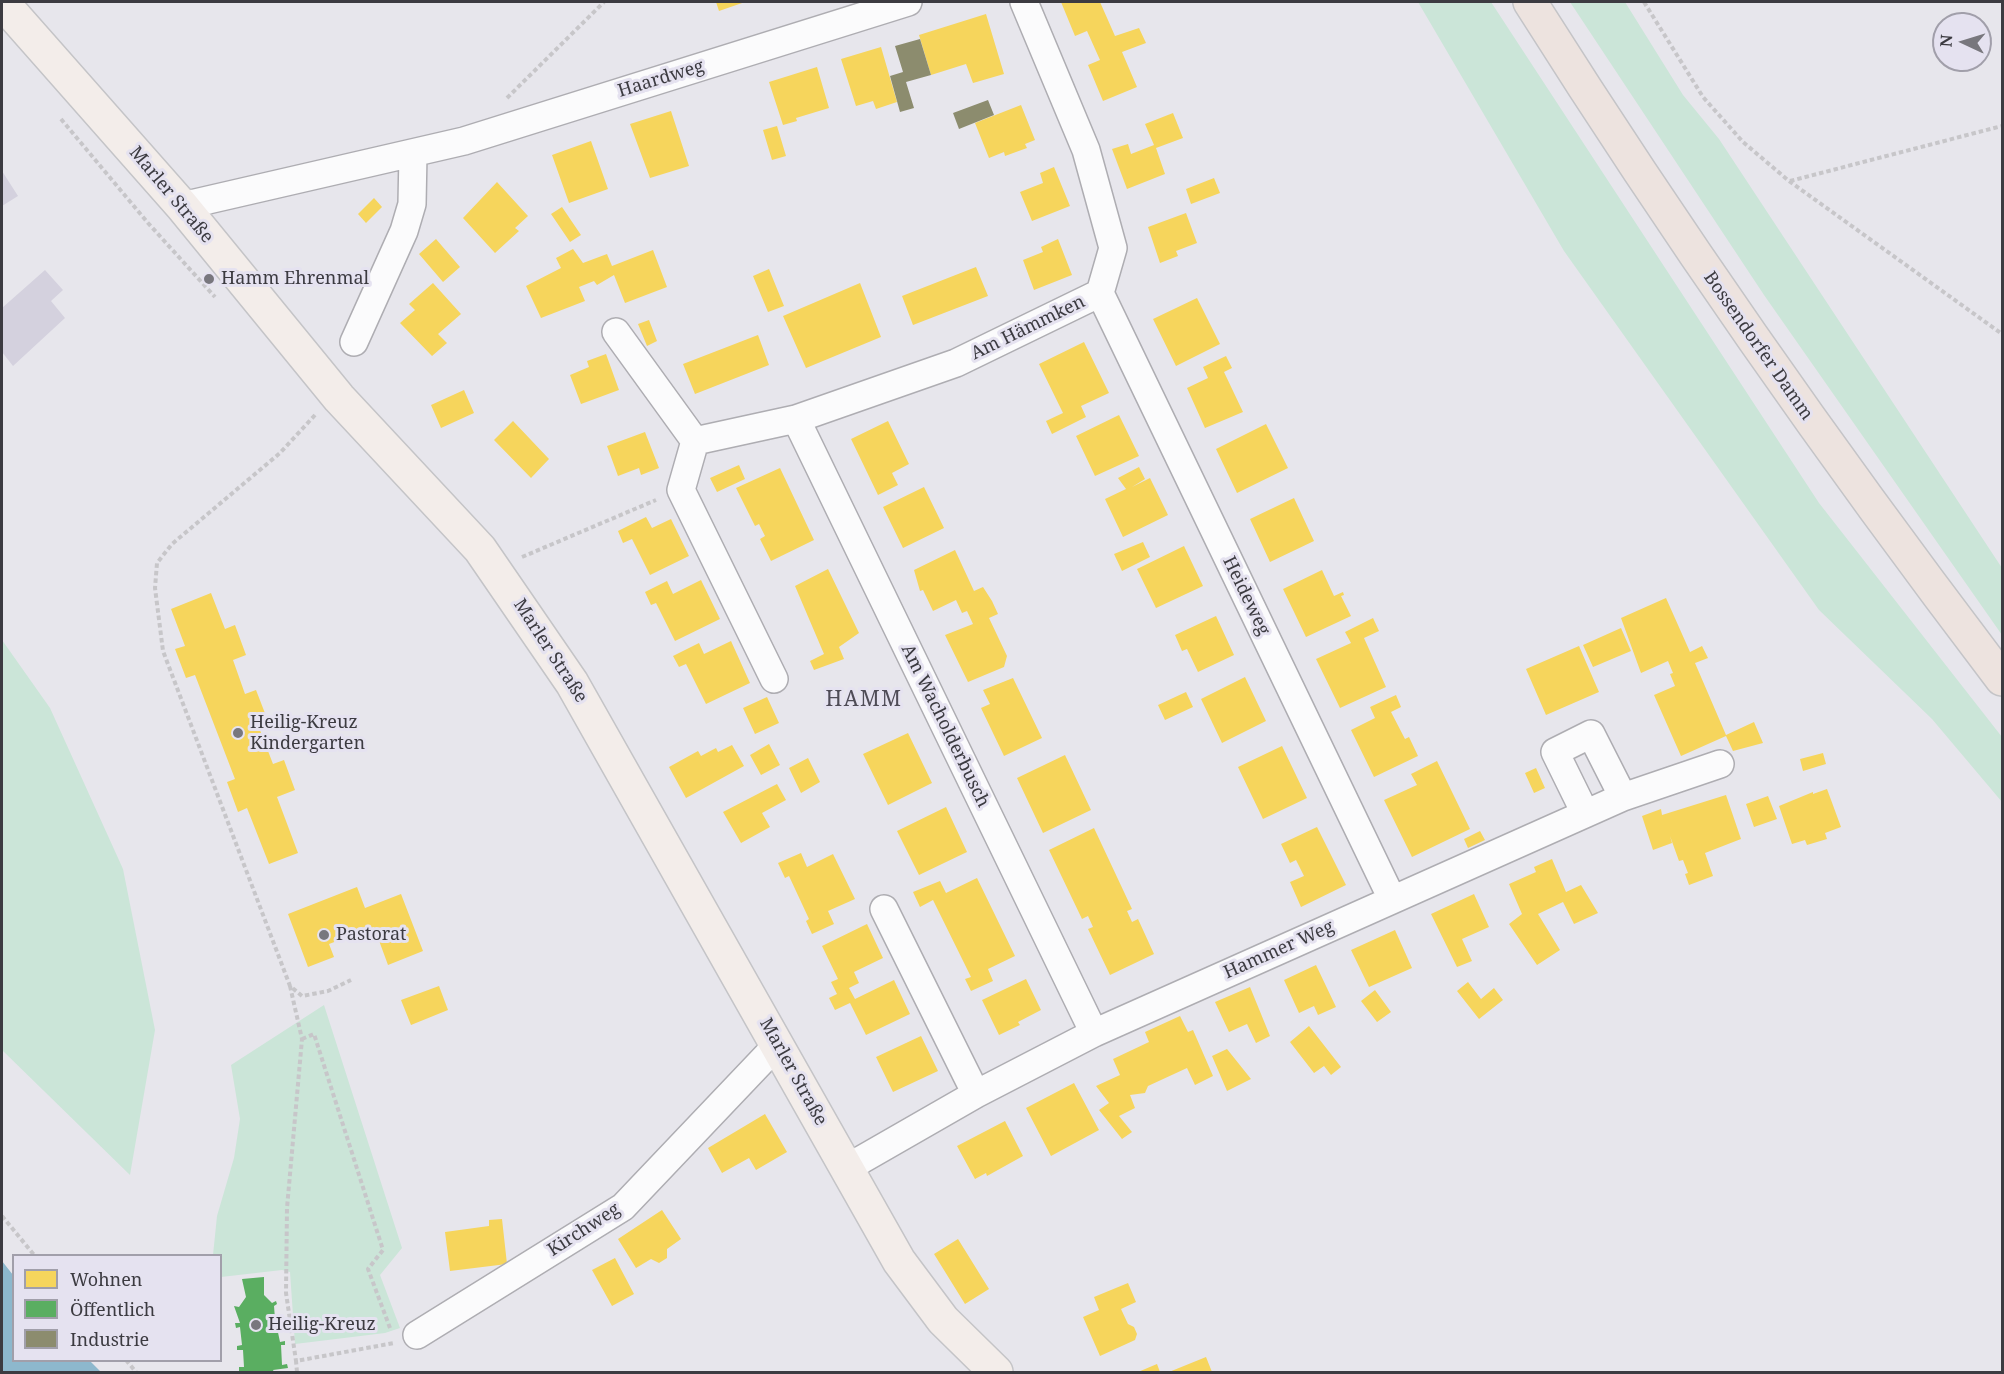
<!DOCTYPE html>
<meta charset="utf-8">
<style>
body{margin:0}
#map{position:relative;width:2004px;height:1374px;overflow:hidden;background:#e7e6ec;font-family:"Noto Serif",serif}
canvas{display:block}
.frame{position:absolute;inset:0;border:3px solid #3c3b41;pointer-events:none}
.legend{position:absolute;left:12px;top:1254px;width:210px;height:108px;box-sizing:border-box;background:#e5e2f0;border:2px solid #a19faa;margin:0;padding:8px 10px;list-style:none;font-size:18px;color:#3c3b41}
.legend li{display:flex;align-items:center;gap:12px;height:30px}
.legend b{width:30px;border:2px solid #a19faa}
.north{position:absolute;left:1932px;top:12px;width:60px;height:60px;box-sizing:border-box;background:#e5e2f0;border:2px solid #a19faa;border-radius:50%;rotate:274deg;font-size:16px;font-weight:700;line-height:24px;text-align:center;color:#3c3b41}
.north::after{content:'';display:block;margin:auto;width:21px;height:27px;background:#78777d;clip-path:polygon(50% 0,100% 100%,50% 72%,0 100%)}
</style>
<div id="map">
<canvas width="2004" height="1374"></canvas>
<div class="frame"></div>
<ul class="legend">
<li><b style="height:16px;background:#f6d55c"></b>Wohnen</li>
<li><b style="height:16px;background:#5aae61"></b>Öffentlich</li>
<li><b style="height:16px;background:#8c8c6e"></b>Industrie</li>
</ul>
<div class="north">N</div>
</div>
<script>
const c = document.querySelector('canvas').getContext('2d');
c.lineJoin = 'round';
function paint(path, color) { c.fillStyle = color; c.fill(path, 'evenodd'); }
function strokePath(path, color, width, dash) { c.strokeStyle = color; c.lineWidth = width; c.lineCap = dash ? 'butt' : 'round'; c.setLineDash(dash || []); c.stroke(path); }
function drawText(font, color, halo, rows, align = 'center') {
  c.font = font + ' "Noto Serif",serif'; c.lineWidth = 6; c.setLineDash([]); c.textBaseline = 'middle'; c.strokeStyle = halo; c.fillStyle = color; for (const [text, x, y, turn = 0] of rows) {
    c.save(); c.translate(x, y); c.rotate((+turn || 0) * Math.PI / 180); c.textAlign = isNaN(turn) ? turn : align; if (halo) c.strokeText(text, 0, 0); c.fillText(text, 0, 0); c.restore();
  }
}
const green = new Path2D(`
 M1418,2h73l328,501 183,234v65l-70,-83 -113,-109 -255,-359z
 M1570,2h55l58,93 36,44 283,429v67l-238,-340z
 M2,640l48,68 73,161 32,161 -25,145 -128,-125z
 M324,1005l78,243 -22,27 20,53 -15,5 -90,11 -5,-72 -8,-2 -61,7 -1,-21 -7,-1 4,-39 17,-58 6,-39 -9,-54z`);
const water = new Path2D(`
 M2,1261l11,14 1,85 76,1 11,11h-99z`);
const homes = new Path2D(`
 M716,2h29l-26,9z
 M1061,2h39l15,34 24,-8 7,15 -24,9 15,35 -34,14 -15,-36 12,-5 -13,-29 -12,5z
 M986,14l18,60 -31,9 -7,-19 -35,11 -12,-40z
 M881,47l16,55 -21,7 -3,-8 -17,5 -15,-47z
 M817,67l12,41 -33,10 1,3 -14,4 -14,-43z
 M1021,105l14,35 -10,4 2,4 -22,8 -1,-4 -15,6 -14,-35z
 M671,111l18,55 -39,12 -20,-54z
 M1173,113l10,25 -27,10 9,26 -38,15 -15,-40 16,-5 3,10 23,-9 -9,-21z
 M777,126l9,30 -14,4 -9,-30z
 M591,141l17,48 -39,14 -17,-48z
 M1054,167l16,39 -38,15 -12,-29 23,-9 -3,-10z
 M1214,178l6,15 -29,11 -5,-15z
 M497,182l31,34 -13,12 4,3 -24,22 -32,-35z
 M374,198l8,9 -16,16 -8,-9z
 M562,207l19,28 -11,7 -19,-28z
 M1186,213l11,30 -21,8 2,5 -18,7 -12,-36z
 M436,239l24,28 -17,15 -24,-28z
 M1058,239l14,36 -38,15 -11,-30 20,-8 -2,-5z
 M573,249l10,14 24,-9 5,12 41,-16 14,37 -42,16 -11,-28 -17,10 -3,-4 -15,6 6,14 -44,17 -15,-32 35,-18 -5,-10z
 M976,267l12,29 -75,29 -11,-29z
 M769,269l15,37 -16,6 -15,-36z
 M433,283l28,31 -23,20 9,9 -15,13 -32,-33 15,-13 -6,-6z
 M860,283l21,54 -75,31 -23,-52z
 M1197,298l23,46 -44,22 -23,-47z
 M649,320l8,21 -10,5 -9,-22z
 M758,335l11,30 -74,29 -12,-30z
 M1084,342l25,51 -28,13 5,11 -34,17 -6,-13 17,-8 -24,-49z
 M606,354l13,36 -38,14 -11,-29 19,-8 -2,-6z
 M1226,356l6,12 -8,4 19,40 -38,16 -18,-40 21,-10 -5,-11z
 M464,390l10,23 -33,15 -10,-23z
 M1119,415l20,41 -44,20 -19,-40z
 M513,421l36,38 -18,19 -37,-38z
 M888,421l21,43 -17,9 6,12 -20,10 -27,-56z
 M1266,424l22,44 -51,25 -21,-44z
 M645,432l14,36 -18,7 -2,-7 -21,8 -11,-30z
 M739,465l6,14 -28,13 -7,-14z
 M1139,467l6,12 -13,8 18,-9 18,37 -45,22 -18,-38 21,-10 -8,-11z
 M780,468l34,72 -43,21 -11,-22 5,-3 -6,-12 -4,2 -19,-38z
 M924,487l20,41 -41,20 -20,-41z
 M1294,498l20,43 -44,21 -20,-43z
 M646,517l6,11 19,-9 18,37 -39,19 -18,-36 -9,4 -5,-12z
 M1143,542l7,15 -28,14 -8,-17z
 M1184,546l19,40 -47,22 -19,-39z
 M955,550l19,41 9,-4 9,14 6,13 -9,4 18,38 -3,11 -36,15 -23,-47 28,-11 -6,-13 -5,2 -6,-13 -23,11 -10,-21 -3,1 -6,-21z
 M828,569l31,64 -20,14 5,12 -30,11 -4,-9 14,-7 -29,-68z
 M1322,570l12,26 9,-4 1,3 -3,1 10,20 -45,21 -23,-48z
 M701,580l19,39 -45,22 -19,-38 -5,2 -6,-13 22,-11 6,13z
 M211,593l14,36 10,-4 11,30 -13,5 12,34 11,-4 12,31 -10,4 15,39 11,-4 11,30 -18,7 21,56 -29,11 -22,-56 -9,4 -11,-30 8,-3 -40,-104 -9,3 -11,-29 10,-3 -14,-37z
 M1666,598l24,54 12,-6 6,12 -13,5 31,72 28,-13 9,21 -30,8 -7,-15 -45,20 -27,-61 21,-9 -5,-12 3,-1 -5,-12 -27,12 -20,-55z
 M1216,616l18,39 -36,17 -11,-23 -5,2 -7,-16z
 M1373,618l6,13 -15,7 22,49 -46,21 -24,-49 35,-16 -6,-11z
 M1621,628l10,23 -38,16 -10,-22z
 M731,641l19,42 -44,21 -20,-40 -7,3 -6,-11 26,-13 5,11z
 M1579,646l20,46 -53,23 -20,-46z
 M1245,677l21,44 -44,22 -21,-44z
 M1013,678l29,60 -38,18 -23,-48 9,-4 -7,-14z
 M1186,692l7,15 -28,13 -7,-15z
 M1396,695l5,12 -10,5 14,27 4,-2 9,19 -44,21 -23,-47 24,-12 -5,-11z
 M767,697l12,26 -24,11 -12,-26z
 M908,733l24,50 -44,22 -25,-51z
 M769,744l11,21 -19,10 -11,-20z
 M732,745l12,21 -58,32 -17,-31 29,-16 3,5 15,-8 2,4z
 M1282,746l25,52 -44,21 -25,-52z
 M1823,753l3,11 -23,7 -3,-12z
 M1065,755l26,55 -48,23 -26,-55z
 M808,758l12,24 -19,11 -12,-25z
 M1437,761l33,68 -58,28 -28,-57 33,-15 -6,-11z
 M1536,768l9,20 -11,5 -9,-20z
 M777,784l9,16 -24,13 8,14 -29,16 -18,-31z
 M1827,789l14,38 -16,6 2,6 -20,6 -2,-5 -13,4 -13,-38 34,-14v2z
 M1726,795l15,44 -36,14 8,23 -24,9 -4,-11 3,-1 -5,-13 -4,1 -9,-25 2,7 -19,7 -11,-34 19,-7 1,6z
 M1768,796l9,23 -23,8 -8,-23z
 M946,807l21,45 -48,23 -22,-44z
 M1317,827l29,58 -45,22 -11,-25 14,-6 -8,-16 -6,3 -9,-19z
 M1094,828l38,81 -5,2 5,11 6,-3 16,35 -44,21 -22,-46 5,-2 -5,-11 -6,3 -33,-69z
 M1480,831l5,9 -17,8 -4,-9z
 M801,853l6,14 26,-13 22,45 -27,12 6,13 -22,10 -6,-13 3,-2 -20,-43 -4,2 -7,-15z
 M1552,859l14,33 15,-7 17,28 -24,11 -11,-22 -25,12 22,36 -23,15 -28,-41 13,-10 -13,-30 27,-12 -2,-5z
 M977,878l38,78 -27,13 5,12 -22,10 -6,-12 6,-2 -38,-77 -13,7 -7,-15 27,-11 6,12z
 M357,887l8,21 36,-14 22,57 -35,14 -14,-38 -45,17 5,13 -26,10 -20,-53z
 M1474,894l15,33 -27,12 10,22 -15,6 -26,-53z
 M867,924l16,34 -29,14 5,11 -10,5 6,11 39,-19 16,34 -44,21 -16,-32 -15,7 -6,-12 8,-4 -6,-12 7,-3 -16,-33z
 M1395,930l17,38 -43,19 -18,-37z
 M1316,965l20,42 -18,8 -4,-9 -15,7 -15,-33z
 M1026,979l15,31 -23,12 2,3 -21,10 -17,-35z
 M1468,982l13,17 13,-11 9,12 -24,19 -22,-28z
 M439,986l9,24 -37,15 -10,-25z
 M1250,987l20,49 -14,7 -9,-19 -18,8 -14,-30z
 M1375,990l16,22 -14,10 -16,-21z
 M1180,1016l8,16 5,-2 20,46 -18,9 -8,-17 -39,18 -3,7 -15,2 5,13 -16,8 13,16 -10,7 -23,-29 10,-7 -13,-17 24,-11 -7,-16 36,-17 -4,-10z
 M1309,1026l32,41 -10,8 -7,-9 -10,7 -24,-31z
 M921,1036l17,35 -45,21 -17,-35z
 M1227,1049l24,30 -24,12 -15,-35z
 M1074,1083l25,47 -48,26 -25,-48z
 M765,1114l22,38 -31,18 -7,-12 -27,15 -14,-25z
 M1005,1121l18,35 -36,20 -1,-3 -11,6 -18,-33z
 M662,1210l19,29 -14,10v9l-8,5 -8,-4 -15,9 -18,-29z
 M502,1219l5,45 -57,7 -5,-39 44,-6v-6z
 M958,1239l31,50 -24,15 -31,-50z
 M615,1258l19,36 -22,12 -20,-36z
 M1128,1283l8,19 -15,7 7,15 6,3 3,7 -2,6 -35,16 -17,-39 16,-7 -5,-13z
 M1206,1357l6,15h-43z
 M1157,1364l3,8h-22z`);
const public = new Path2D(`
 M264,1277v18l8,8 4,-2 1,3 -3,2 1,13h5l1,4h-5l4,19 5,-1v4h-4l1,20 5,-1 1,4 -15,2 1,2 -35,-1v-4h5l-1,-17h-6v-4l5,-1 -2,-18 -4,1 -1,-5h5l-6,-17 5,1 7,-10 -4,-18z`);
const industry = new Path2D(`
 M920,39l11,36 -25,7 8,26 -14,4 -10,-36 13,-4 -8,-26z
 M988,100l6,15 -35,14 -6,-16z`);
const building = new Path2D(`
 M2,171l16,25 -16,10z
 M45,270l18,20 -12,11 14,17 -52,48 -11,-14v-44z`);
const path = new Path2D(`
 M1644,2l59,95 40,45 46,39 213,153
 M507,98l97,-96
 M61,119l87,104 67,74
 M1790,181l212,-55
 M315,415l-35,38 -108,91 -15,19 -2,25 8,63 127,335 12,10 26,-5 23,-11
 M522,557l134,-57
 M290,986l12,53 -15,169 -1,85 10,68
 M302,1039l12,-5 69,216 -15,19 22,59
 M2,1216l33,40
 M126,1360l10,12
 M297,1372l-1,-11 98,-18`);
const minor = new Path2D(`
 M182,206l282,-65 444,-139
 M1100,293l292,606
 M616,332l79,109 101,-22 160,-56 144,-70 13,-45 -27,-98 -62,-148
 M354,342l50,-111 8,-27 1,-50
 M796,419l298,614
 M695,441l-14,49 93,189
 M1623,797l97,-33
 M884,909l92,185
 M847,1168l129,-74 118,-61 529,-236 -32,-63 -36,18 30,61
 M417,1335l206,-128 155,-163`);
const major = new Path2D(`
 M2,2l180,204 157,192 141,151 92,134 327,578 44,59 53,52`);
const highway = new Path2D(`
 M1530,2c147,233 305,458 472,677`);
const markers = [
 [209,279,6,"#78777d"],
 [238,733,6,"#78777d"],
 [324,935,6,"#78777d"],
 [256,1325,6,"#78777d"]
];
const streetNames = [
 ["Haardweg",661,79,-17],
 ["Marler Straße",171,195,50],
 ["Am Hämmken",1028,328,-26],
 ["Bossendorfer Damm",1758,346,55],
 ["Heideweg",1246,596,64],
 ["Marler Straße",550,651,57],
 ["Am Wacholderbusch",945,726,64],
 ["Hammer Weg",1279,950,-24],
 ["Marler Straße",793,1072,61],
 ["Kirchweg",584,1230,-33]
];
const poiNames = [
 ["Hamm Ehrenmal",221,279],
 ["Heilig-Kreuz",250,723],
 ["Kindergarten",250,744],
 ["Pastorat",336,935],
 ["Heilig-Kreuz",268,1325]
];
const quarterNames = [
 ["HAMM",864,700]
];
paint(green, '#cbe5d8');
paint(water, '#8db8cd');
paint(homes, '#f6d55c');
paint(public, '#5aae61');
paint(industry, '#8c8c6e');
paint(building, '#d4d1de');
strokePath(minor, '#aeadb2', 30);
strokePath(major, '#c4c4c7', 36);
strokePath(highway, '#c4c4c7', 36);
strokePath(path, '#c7c6c9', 4, [4.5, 3]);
strokePath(minor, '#fbfbfc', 27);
strokePath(major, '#f3edea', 33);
strokePath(highway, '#ede3df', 33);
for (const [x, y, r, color] of markers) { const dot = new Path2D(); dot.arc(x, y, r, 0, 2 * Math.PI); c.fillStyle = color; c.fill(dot); strokePath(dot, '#e5e2f0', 2); }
drawText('18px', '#3c3b41', '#e5e2f0', streetNames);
drawText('18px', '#3c3b41', '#e5e2f0', poiNames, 'left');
c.letterSpacing = '1.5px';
drawText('21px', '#4f4c57', '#e5e2f0', quarterNames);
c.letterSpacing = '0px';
</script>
